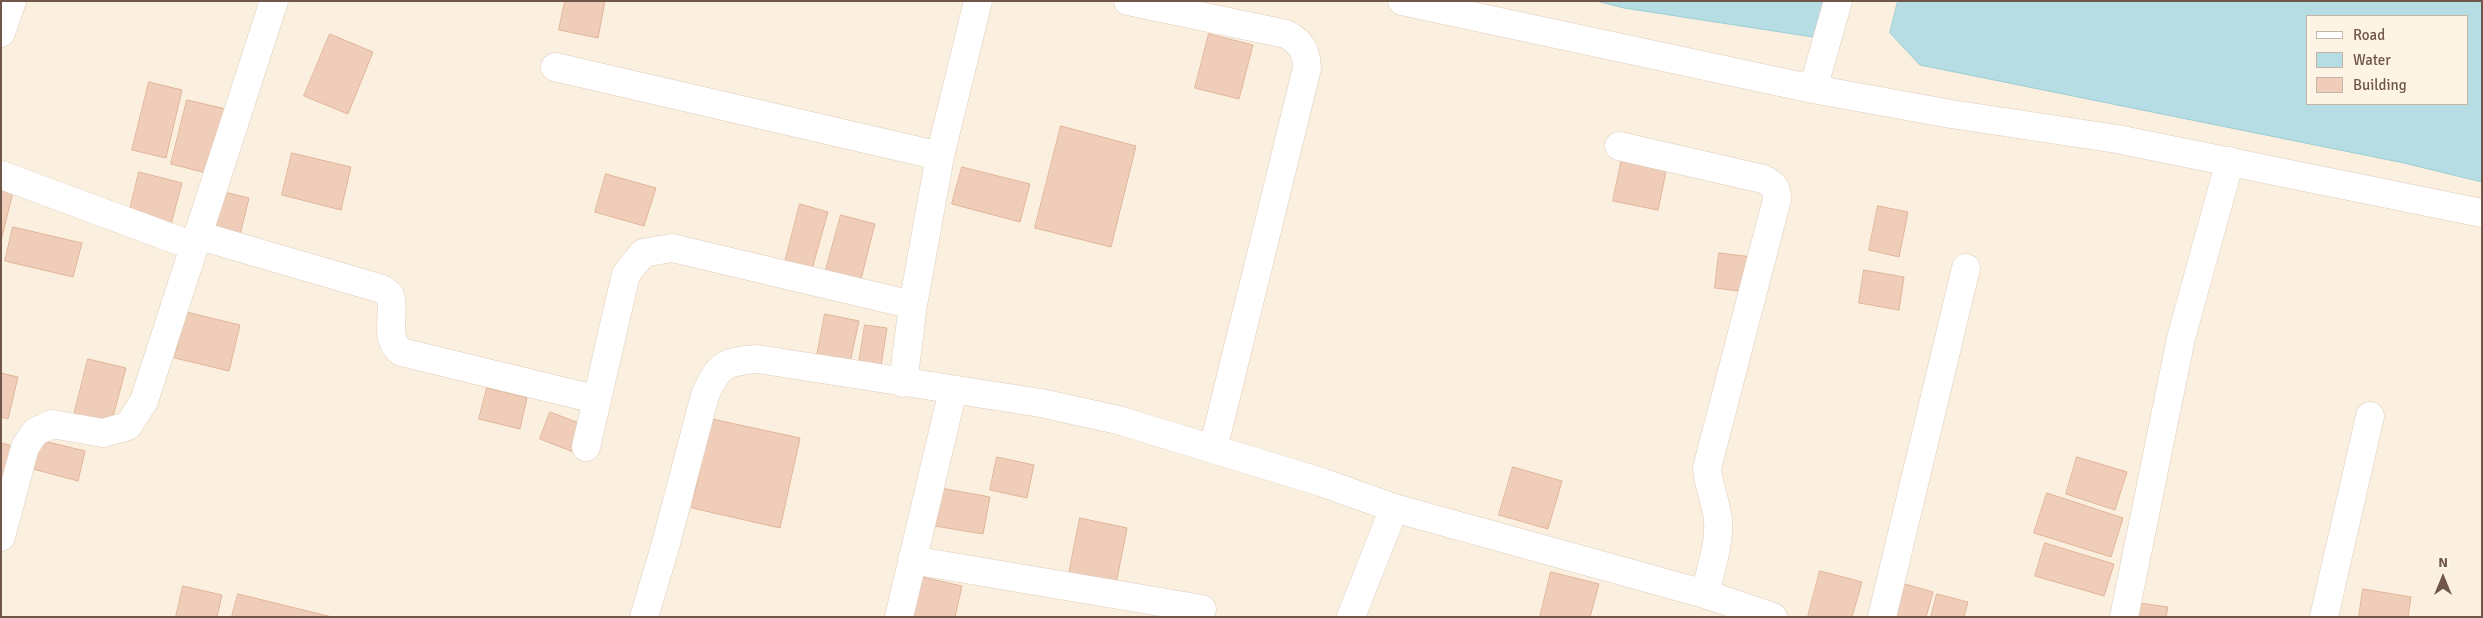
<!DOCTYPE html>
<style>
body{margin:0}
#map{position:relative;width:2483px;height:618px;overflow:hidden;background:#fbf0df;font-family:Signika,sans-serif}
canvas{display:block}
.frame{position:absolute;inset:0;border:2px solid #705648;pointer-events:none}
.legend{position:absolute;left:2306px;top:15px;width:162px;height:90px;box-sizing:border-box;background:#fef4e5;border:1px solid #c5b5a6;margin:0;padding:6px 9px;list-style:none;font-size:15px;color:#705648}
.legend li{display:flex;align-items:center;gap:10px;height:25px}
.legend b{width:25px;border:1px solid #c5b5a6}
.north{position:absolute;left:2418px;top:553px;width:50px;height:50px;-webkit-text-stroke:4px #fef4e5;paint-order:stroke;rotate:0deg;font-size:14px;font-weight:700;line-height:20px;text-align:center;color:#705648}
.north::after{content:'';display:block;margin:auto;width:18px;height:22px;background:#705648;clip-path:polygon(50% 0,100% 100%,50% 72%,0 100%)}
</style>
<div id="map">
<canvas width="2483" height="618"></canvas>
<div class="frame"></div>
<ul class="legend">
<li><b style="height:6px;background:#fff"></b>Road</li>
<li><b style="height:14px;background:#b5dde3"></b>Water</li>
<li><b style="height:14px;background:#efcdb8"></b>Building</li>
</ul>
<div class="north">N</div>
</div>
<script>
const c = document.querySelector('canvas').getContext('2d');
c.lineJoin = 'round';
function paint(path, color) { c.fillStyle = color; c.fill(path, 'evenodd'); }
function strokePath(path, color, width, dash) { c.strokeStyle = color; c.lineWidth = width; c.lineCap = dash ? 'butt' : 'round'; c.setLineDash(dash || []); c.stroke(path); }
const water = new Path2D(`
 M1597,1h238l-9,38 -202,-31z
 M1898,1h584v181l-78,-19 -484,-98 -30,-32zM2307,16h160v88h-160z`);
const building = new Path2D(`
 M565,1h40l-7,37 -39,-8z
 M330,34l43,18 -25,62 -44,-18z
 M1209,34l44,11 -14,54 -44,-11z
 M149,82l33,8 -16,68 -34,-8z
 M187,100l39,9 -16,65 -39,-10z
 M1061,126l75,20 -25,101 -76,-19z
 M292,153l59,14 -10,43 -59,-15z
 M1622,158l45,9 -9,43 -45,-9z
 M962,167l68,17 -10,38 -68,-18z
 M139,172l43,11 -12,45 -42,-10z
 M606,174l50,14 -12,38 -49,-14z
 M1,189l12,3 -12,49z
 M216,190l33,8 -10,41 -33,-8z
 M800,204l28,8 -16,57 -27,-7z
 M1878,206l30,6 -9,45 -30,-7z
 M841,215l34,9 -16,63 -35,-10z
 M13,227l69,16 -9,34 -68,-16z
 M1719,253l33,4 -5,35 -32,-4z
 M1864,270l40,7 -5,33 -40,-7z
 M186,312l54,13 -11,46 -54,-13z
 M825,314l34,7 -10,46 -33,-6z
 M865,325l22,3 -7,44 -22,-3z
 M88,359l38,9 -15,56 -37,-9z
 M1,373l17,4 -10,42 -7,-2z
 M487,388l40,10 -7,31 -41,-10z
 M550,412l37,14 -11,27 -36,-14z
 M712,419l88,19 -20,90 -88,-20z
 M40,440l45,11 -7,30 -45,-12z
 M1,443l16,4 -7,30 -9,-2z
 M997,457l37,8 -7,33 -37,-8z
 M2077,457l50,15 -12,38 -49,-16z
 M1513,467l49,14 -14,48 -49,-14z
 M935,487l55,10 -7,37 -54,-9z
 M2047,493l76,25 -12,39 -77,-24z
 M1080,518l47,10 -11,56 -47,-10z
 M2045,543l69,21 -10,32 -69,-20z
 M1820,571l42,11 -10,35h-44z
 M1551,572l48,12 -9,33h-50z
 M913,575l49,11 -7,31h-52z
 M1901,583l32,9 -7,25h-34z
 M183,586l39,9 -5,22h-41z
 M2363,589l48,8 -3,20h-49z
 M238,594l94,23h-100z
 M1937,594l31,8 -4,15h-33z
 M2133,602l35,5 -2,10h-35z`);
const minor = new Path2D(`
 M1128,1l158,33c16,9 20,16 21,34l-94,381
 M1402,1l411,88 138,25 166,25 365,74
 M1,33l11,-32
 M555,67l385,89
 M1813,89l25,-88
 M1619,146l144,33c10,5 14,8 14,20l-70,269c1,19 10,35 11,53 2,23 -8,50 -13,73
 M1,175l192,71
 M197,235l185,54 8,6c6,20 -7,43 11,57l194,47
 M903,383l10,-78 27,-149 38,-155
 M586,447l40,-173 17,-21 29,-5 241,57
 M1,537l24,-90 10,-15 17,-8 51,9 25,-7 16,-25 130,-400
 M912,560l290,49
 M644,617l21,-70 40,-152c14,-31 19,-33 52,-36l284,44 77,17 203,62 73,26 311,86 68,23
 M899,617l54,-227
 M1351,617l43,-109
 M1882,617l84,-349
 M2124,617l57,-279 49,-177
 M2324,617l46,-201`);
paint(water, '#b5dde3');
strokePath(water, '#9cccd4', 1);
paint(building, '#efcdb8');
strokePath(building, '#e1b499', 1);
strokePath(minor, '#deccbc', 29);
strokePath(minor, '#fff', 28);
</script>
